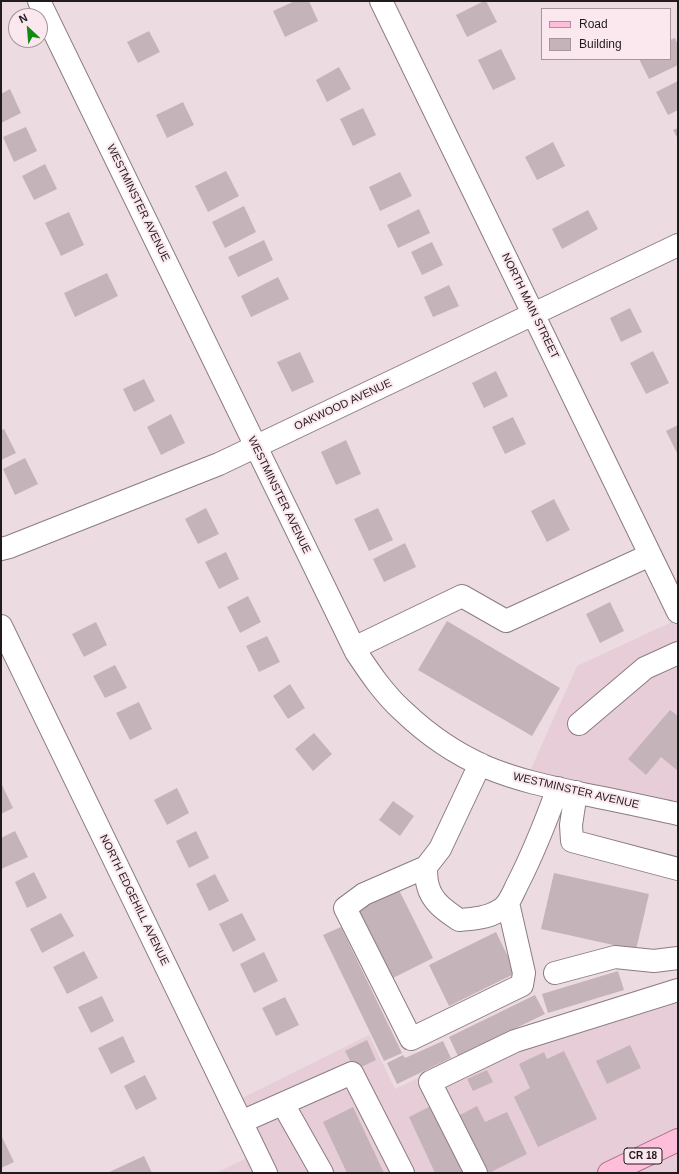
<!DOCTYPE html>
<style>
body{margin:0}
#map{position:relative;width:679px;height:1174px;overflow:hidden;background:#eddbe2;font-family:Arial,sans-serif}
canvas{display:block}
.frame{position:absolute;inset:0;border:2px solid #221b1e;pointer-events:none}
.legend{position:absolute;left:541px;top:8px;width:130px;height:52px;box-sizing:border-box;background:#fbe8ef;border:1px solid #a4969b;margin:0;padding:5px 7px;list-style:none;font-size:12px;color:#221b1e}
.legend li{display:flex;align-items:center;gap:8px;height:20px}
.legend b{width:20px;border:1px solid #a4969b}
.north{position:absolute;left:8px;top:8px;width:40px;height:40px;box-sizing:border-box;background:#fbe8ef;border:1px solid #a4969b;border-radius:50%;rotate:334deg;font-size:11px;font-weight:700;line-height:16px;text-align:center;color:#221b1e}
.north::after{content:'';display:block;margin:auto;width:14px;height:18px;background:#128b12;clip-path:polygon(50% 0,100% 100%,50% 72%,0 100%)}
</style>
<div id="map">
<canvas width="679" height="1174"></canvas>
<div class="frame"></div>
<ul class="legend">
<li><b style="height:5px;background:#fcbed9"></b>Road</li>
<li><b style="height:11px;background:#c5b3ba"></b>Building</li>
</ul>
<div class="north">N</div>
</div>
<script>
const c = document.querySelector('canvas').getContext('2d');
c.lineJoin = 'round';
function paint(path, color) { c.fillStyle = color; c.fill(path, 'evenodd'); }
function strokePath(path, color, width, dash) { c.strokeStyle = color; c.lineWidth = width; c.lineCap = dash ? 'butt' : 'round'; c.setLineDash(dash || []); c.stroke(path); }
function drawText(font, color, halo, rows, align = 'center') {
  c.font = font + ' Arial,sans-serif'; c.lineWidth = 4; c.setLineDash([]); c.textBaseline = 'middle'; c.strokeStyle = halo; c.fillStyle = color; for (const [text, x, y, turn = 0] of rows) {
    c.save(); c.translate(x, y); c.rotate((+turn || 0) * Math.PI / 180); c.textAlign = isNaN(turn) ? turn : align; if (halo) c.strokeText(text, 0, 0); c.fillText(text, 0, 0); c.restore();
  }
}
const built = new Path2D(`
 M678,619v195l-152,-34 51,-114z
 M678,977v196h-462l41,-20 -25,-50 137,-68 26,54 135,-65z`);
const building = new Path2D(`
 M295,1h14l9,20 -33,16 -12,-26z
 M484,1h2l11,21 -30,15 -11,-22z
 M149,31l11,21 -22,11 -11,-21z
 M675,38l3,7v20l-29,14 -10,-20h31v-19z
 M501,49l15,30 -23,11 -15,-30z
 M339,67l12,22 -24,13 -11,-22z
 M678,81v29l-10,5 -12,-23z
 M10,89l11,24 -20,10v-29z
 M183,102l11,23 -27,13 -11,-23z
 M363,108l13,27 -23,11 -13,-27z
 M26,127l11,24 -23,11 -11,-25z
 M678,128v11l-5,-9z
 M553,142l12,24 -28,14 -12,-23z
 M45,164l12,25 -23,11 -12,-24z
 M226,171l13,25 -31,16 -13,-26z
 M400,172l12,24 -32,15 -11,-24z
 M244,206l12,26 -31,16 -13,-26z
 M419,209l11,24 -32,15 -11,-23z
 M588,210l10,19 -36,20 -10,-20z
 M69,212l15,33 -23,11 -16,-33z
 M264,240l9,20 -35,17 -10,-20z
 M432,242l11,23 -21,10 -11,-23z
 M107,273l11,23 -43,21 -11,-24z
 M278,277l11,22 -38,18 -10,-21z
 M449,285l10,21 -26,11 -9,-20z
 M630,308l12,24 -21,10 -11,-24z
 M653,351l16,32 -23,11 -16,-31z
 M300,352l14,30 -22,10 -15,-30z
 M496,371l12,25 -24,12 -12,-25z
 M144,379l11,22 -21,11 -11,-23z
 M171,414l14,29 -24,12 -14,-28z
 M513,417l13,27 -21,10 -13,-27z
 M678,425v30l-12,-24z
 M4,429l12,24 -15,7v-30z
 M346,440l15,34 -25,11 -15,-33z
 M25,458l13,26 -23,11 -12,-26z
 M554,499l16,31 -23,12 -16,-31z
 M206,508l13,26 -21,10 -13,-25z
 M378,508l15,32 -24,11 -15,-32z
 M405,543l11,24 -32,15 -11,-23z
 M226,552l13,27 -20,10 -14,-27z
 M248,596l13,26 -21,11 -13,-26z
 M610,602l14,29 -24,12 -14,-29z
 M447,621l113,67 -28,48 -114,-66z
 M96,622l11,23 -23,12 -12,-23z
 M267,636l13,26 -21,10 -13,-26z
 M115,665l12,23 -22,10 -12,-22z
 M290,684l15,24 -17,11 -15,-23z
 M139,702l13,27 -22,11 -14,-27z
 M670,710l8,6v55l-17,-14 -15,18 -18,-16z
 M314,733l18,21 -19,17 -18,-22z
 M1,785h1l11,23 -12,6z
 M177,788l12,25 -22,12 -13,-25z
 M393,801l21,15 -14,20 -21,-16z
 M15,831l13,26 -27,12v-31z
 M196,831l13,27 -20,10 -13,-27z
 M34,872l13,26 -20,10 -12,-26z
 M554,873l95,21 -13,56 -95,-21z
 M215,874l14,27 -20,10 -13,-27z
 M398,888l35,70 -40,20 -35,-70z
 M61,913l13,23 -32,17 -12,-24z
 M242,913l14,27 -23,12 -14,-28z
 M341,927l61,126 -18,8 -61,-126z
 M496,932l20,41 -67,33 -20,-41z
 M84,951l14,27 -31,16 -14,-27z
 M264,952l14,29 -24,12 -14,-29z
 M618,971l6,19 -76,23 -6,-19z
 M535,995l10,19 -87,42 -9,-19z
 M102,996l12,25 -23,12 -13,-26z
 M285,997l14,28 -23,11 -14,-28z
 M123,1036l12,26 -24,12 -13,-26z
 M367,1040l9,20 -21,10 -10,-19z
 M443,1041l8,17 -54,26 -10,-21 16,-8 2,3z
 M630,1045l11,23 -34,16 -11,-23z
 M564,1051l33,68 -59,28 -24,-50 16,-9 -11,-24 25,-12 3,7z
 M487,1070l6,12 -20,9 -6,-12z
 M145,1075l12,24 -21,11 -12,-24z
 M431,1106l32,67h-28l-26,-56z
 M477,1106l8,16 22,-10 20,42 -38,19 -29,-58z
 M353,1107l31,66h-37l-24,-51z
 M1,1135l13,27 -13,6z
 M144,1156l8,17h-45z`);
const minor = new Path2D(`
 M39,1l317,651c14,21 28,42 47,59 24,23 53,43 83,56 31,13 64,20 97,27 32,6 63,13 95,20
 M381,1l297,611
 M1,549l8,-2 210,-83 459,-219
 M1,626l265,547
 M354,648l108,-52 44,25 144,-66
 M579,724l66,-56 33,-15
 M480,764l-40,85 -14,18c0,6 0,13 2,19 4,16 18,25 31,34 14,-1 29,-2 41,-10 9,-5 13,-17 17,-25 16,-31 29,-64 41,-97
 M576,792l-5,33 1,16 106,28
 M426,867l-62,27 -19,14 66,131 111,-54 2,-12 -16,-70
 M555,973l60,-16 39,4 24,-3
 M283,1104l39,69
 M241,1122l111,-49 51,100
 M476,1173l-46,-91 85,-41 163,-51`);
const major = new Path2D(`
 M609,1173l69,-33`);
const shields = [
 [643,1156,38]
];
const shieldNames = [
 ["CR 18",643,1156]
];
const streetNames = [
 ["WESTMINSTER AVENUE",138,203,64],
 ["NORTH MAIN STREET",530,306,64],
 ["OAKWOOD AVENUE",343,405,-25],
 ["WESTMINSTER AVENUE",279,495,64],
 ["WESTMINSTER AVENUE",576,791,13],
 ["NORTH EDGEHILL AVENUE",134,900,64]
];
paint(built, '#e7cdd7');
paint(building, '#c5b3ba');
strokePath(minor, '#8c7c82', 24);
strokePath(major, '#ae6887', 24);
strokePath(minor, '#fff', 22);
strokePath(major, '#fcbed9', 22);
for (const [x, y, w] of shields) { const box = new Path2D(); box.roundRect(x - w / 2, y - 8, w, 16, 3); c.fillStyle = '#fbe8ef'; c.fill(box); strokePath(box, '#221b1e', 1); }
drawText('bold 10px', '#221b1e', null, shieldNames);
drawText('11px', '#221b1e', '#fbe8ef', streetNames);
</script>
